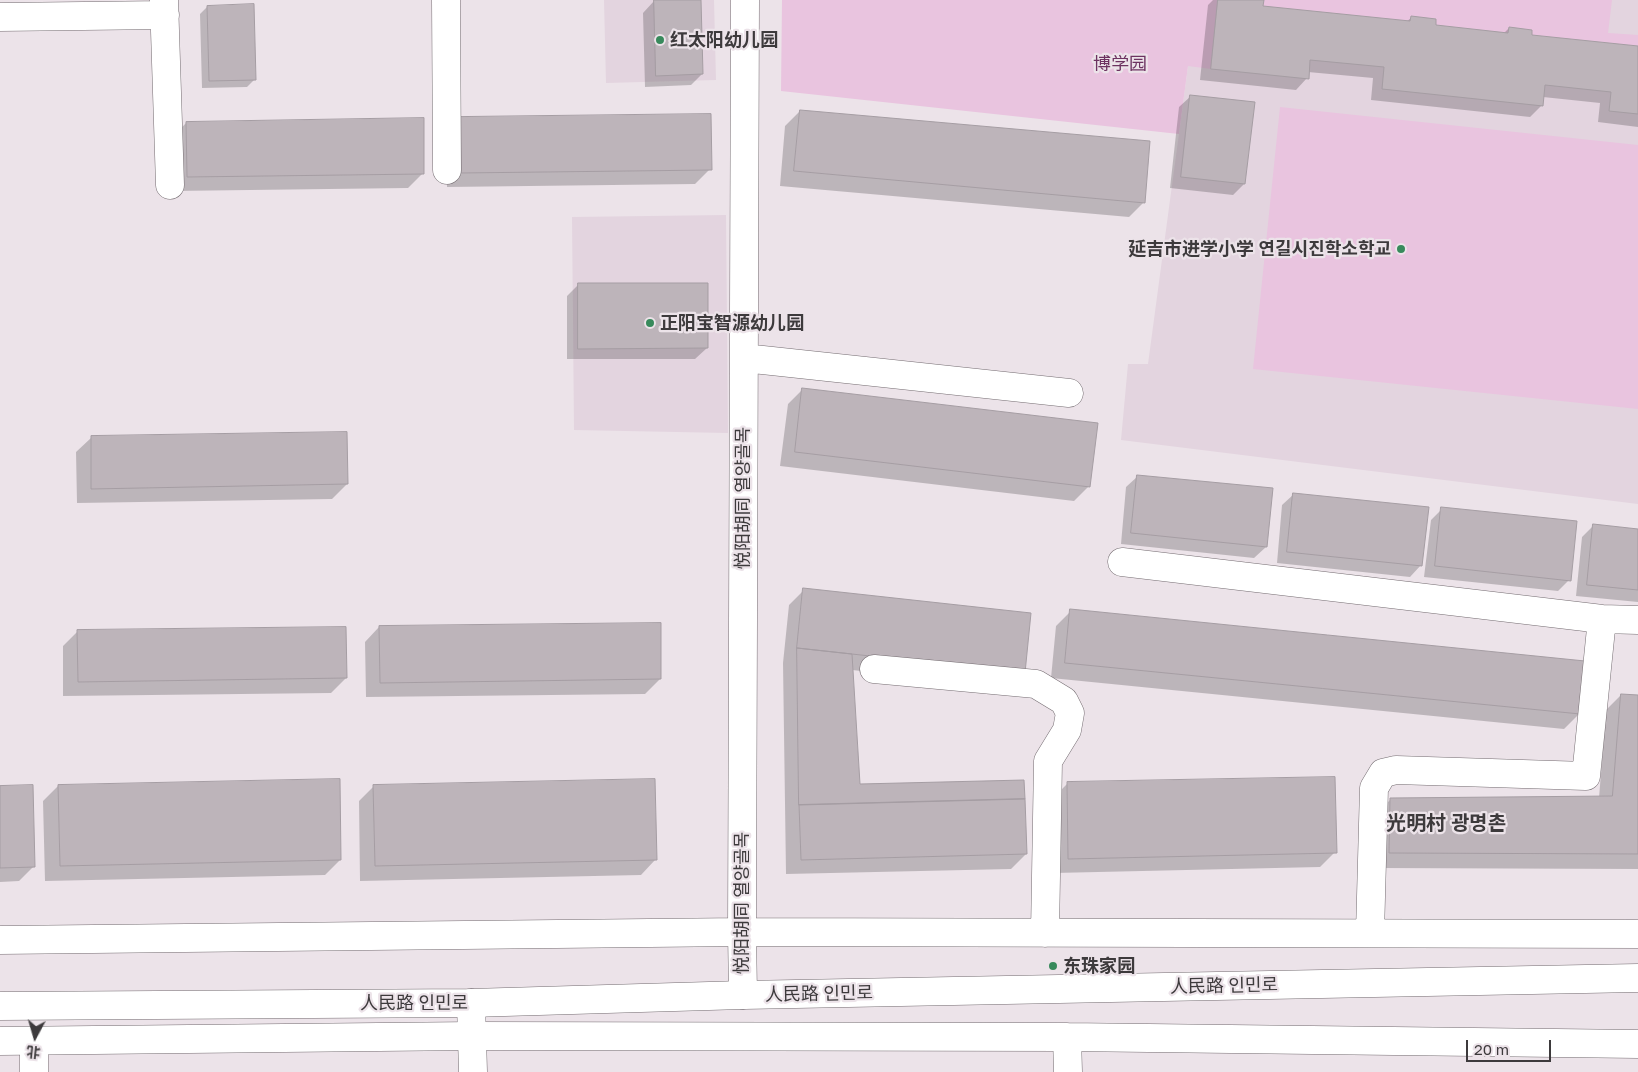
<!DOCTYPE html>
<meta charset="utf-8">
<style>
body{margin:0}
#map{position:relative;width:1638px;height:1072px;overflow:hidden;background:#ece3e9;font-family:"Golos Text","Noto Sans SC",sans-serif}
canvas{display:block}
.north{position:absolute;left:10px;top:1012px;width:50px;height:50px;-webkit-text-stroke:4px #ece3e9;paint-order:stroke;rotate:186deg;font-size:14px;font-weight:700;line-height:20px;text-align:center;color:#3d3a3c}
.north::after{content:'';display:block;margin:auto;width:18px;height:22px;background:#3d3a3c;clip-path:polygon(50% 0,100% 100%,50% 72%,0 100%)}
.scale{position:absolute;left:1466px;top:1040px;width:85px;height:22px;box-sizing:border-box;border:2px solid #3d3a3c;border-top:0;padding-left:6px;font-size:15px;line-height:18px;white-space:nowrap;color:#3d3a3c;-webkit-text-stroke:4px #ece3e9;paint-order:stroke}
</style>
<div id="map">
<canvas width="1638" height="1072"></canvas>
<div class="north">北</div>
<div class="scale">20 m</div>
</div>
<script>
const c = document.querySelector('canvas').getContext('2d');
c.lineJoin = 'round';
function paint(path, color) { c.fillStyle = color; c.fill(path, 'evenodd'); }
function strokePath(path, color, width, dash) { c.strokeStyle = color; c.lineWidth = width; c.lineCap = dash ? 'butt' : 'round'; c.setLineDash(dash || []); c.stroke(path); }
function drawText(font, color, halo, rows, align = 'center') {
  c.font = font + ' "Golos Text","Noto Sans SC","Noto Sans KR",sans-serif'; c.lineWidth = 4.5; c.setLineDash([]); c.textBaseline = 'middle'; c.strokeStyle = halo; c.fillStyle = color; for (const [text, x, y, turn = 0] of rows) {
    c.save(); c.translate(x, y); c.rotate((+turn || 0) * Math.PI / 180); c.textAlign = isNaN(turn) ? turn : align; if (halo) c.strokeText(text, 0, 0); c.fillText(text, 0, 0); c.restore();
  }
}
const built = new Path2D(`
 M604,0h110l2,80 -110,3z
 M1194,0h444v504l-517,-64 7,-76h20l40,-298z
 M726,215l2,218 -154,-3 -2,-213z`);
const green = new Path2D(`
 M782,0h436l-7,69 -23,-3 -9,68 -398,-43z
 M1264,0h348l-4,33 30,2v11l-106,-11v-5l-23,-3 -1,6 -72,-8v-6l-25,-3 -1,5 -147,-15z
 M1280,107l358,38v264l-385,-40z`);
const shadow = new Path2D(`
 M1213,0h50l-1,7 144,15 5,-4 23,8 70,7 5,-5 21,8 108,12v79l-40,-5 2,-19 -57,-6 -1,8 -12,12 -159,-17 2,-22 -65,-6 -1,6 -11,12 -96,-10 8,-75z
 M654,1l48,73 -11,11 -46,2 -2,-74z
 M207,7l48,72 -8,8 -45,1 -2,-74z
 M1191,96l53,88 -11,11 -63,-7 9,-81z
 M800,111l344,91 -15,15 -349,-31 5,-60z
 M186,123l237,50 -15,15 -236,3v-53z
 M446,133l264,36 -15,15 -248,3z
 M578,285l129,63 -12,11h-128v-63z
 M803,389l286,97 -15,15 -294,-35 8,-62z
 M91,438l256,46 -15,15 -255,4 -1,-51z
 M1138,476l128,71 -12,11 -133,-14 5,-57z
 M1294,494l127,71 -11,12 -133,-14 5,-58z
 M1442,509l127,71 -11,11 -134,-14 7,-57z
 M1594,525l44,5v72l-62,-6 6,-59z
 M804,590l205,97 -157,-17 7,116 167,68 -15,15 -225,5 -3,-211 6,-58z
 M1071,611l508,103 -15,15 -513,-51 5,-52z
 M379,627l281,52 -15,15 -279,3 -1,-55z
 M78,631l268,47 -15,15 -268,3v-50z
 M1621,695l17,1v173l-264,-1 2,-54 15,-15 208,-1 7,-88z
 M1067,784l268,68 -15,15 -266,6 -2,-74z
 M58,786l282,74 -15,15 -280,6 -2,-80z
 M374,786l281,74 -14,15 -281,6 -1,-80z
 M0,787l34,79 -15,15 -19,1z`);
const building = new Path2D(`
 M654,0h47l2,74 -47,2z
 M1218,0h46l-1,6 147,15 1,-5 25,3v6l72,8 1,-6 23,3v5l106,11v68l-29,-3 2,-19 -66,-7 -2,21 -161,-17 2,-22 -74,-7 -1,19 -98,-10z
 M254,4l2,76 -47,1 -2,-75z
 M1190,95l65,7 -10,82 -64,-7z
 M800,110l350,31 -5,62 -351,-32z
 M711,114l1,56 -251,3 -1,-56z
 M424,118v56l-237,3 -1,-55z
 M578,283h130v65l-130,1z
 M802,388l296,35 -8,64 -295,-35z
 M347,432l1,52 -257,5v-53z
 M1137,475l136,13 -6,59 -136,-14z
 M1293,493l136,14 -7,59 -135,-14z
 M1441,507l136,14 -6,60 -136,-15z
 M1593,524l45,5v61l-51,-5z
 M803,588l228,25 -6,60 -228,-25z
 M1070,609l515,52 -5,53 -515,-51z
 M661,623v56l-281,4 -1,-57z
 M346,627l1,51 -269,4 -1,-52z
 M797,648l55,6 8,130 164,-4 1,19 -226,6z
 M1621,694l17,1v159l-249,-1 1,-55 222,-2z
 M1335,777l2,76 -269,6 -1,-77z
 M340,779l1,81 -281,6 -2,-81z
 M655,779l2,81 -282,6 -2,-81z
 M33,785l2,82 -35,1v-82z
 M1025,799l2,55 -226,6 -2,-55z`);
const minor = new Path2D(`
 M164,0l6,185
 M446,0l1,170
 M0,17l165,-2
 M744,358l325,35
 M1122,562l480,57 36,1
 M874,669l162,15 28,17 6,12 -3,17 -19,31 -3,172
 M1370,933l4,-145 9,-15 13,-3 190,6 16,-157
 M0,940l742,-8 896,2
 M743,995l-1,-63 3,-932
 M471,1003l2,69
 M34,1072v-31`);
const major = new Path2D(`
 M0,1006l471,-3 272,-8 895,-17
 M1067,1037l1,35
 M0,1041l473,-5 594,1 571,7`);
const markers = [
 [660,40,5,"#388a5c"],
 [1401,249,5,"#388a5c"],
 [650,323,5,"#388a5c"],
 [1053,966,5,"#388a5c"]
];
const poiNames = [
 ["红太阳幼儿园",670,40],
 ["延吉市进学小学 연길시진학소학교",1391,249,"right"],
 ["正阳宝智源幼儿园",660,323],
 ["东珠家园",1063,966]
];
const parkNames = [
 ["博学园",1120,64]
];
const streetNames = [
 ["悦阳胡同 열양골목",743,498,-90],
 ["悦阳胡同 열양골목",742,903,-90],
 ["人民路 인민로",1224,986,-1],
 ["人民路 인민로",819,994,-1],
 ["人民路 인민로",414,1003]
];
const quarterNames = [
 ["光明村 광명촌",1446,824]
];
paint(built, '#e3d4df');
paint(green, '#e9c4df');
paint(shadow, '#0003');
paint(building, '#bdb4ba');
strokePath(building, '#a59da3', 1);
strokePath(minor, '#746c71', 29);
strokePath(major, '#746c71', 29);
strokePath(minor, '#fff', 28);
strokePath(major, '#fff', 28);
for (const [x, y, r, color] of markers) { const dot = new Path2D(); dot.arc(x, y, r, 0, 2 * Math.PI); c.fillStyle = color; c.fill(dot); strokePath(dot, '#ece3e9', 2); }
drawText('bold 18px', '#3d3a3c', '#ece3e9', poiNames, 'left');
drawText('18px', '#6d3361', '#ece3e9', parkNames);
drawText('18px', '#3d3a3c', '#ece3e9', streetNames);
drawText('bold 20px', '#3d3a3c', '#ece3e9', quarterNames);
</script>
